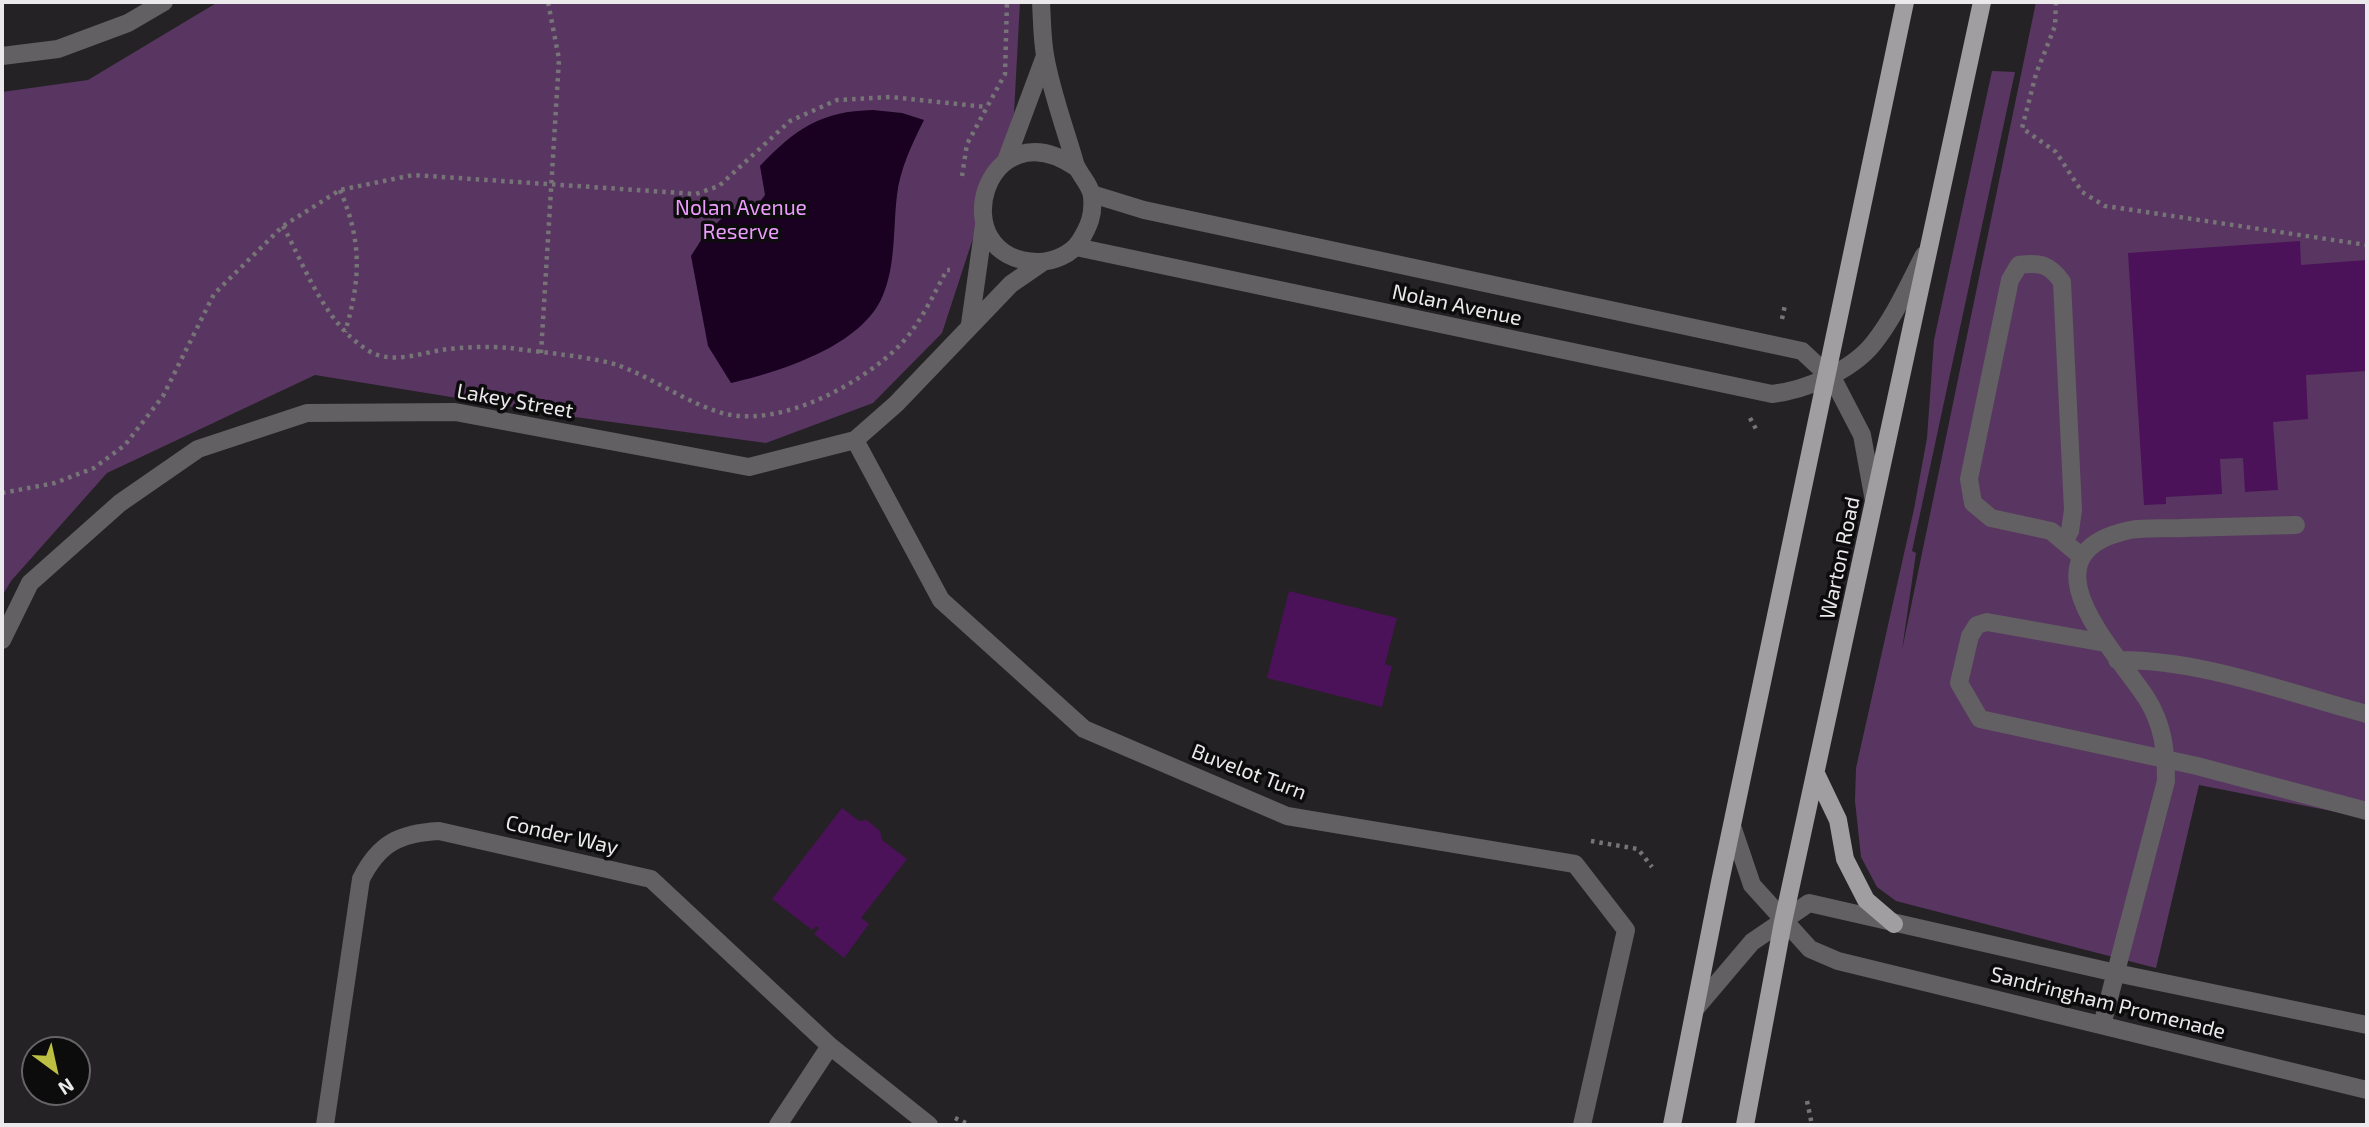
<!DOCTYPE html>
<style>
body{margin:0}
#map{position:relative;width:2369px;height:1127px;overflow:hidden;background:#242225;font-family:"Exo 2",sans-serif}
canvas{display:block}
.frame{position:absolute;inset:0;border:4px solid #ebe9eb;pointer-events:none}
.north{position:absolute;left:21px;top:1036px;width:70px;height:70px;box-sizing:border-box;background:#0d0c0d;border:2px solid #666466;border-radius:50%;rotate:147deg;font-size:19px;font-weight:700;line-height:28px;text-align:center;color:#ebe9eb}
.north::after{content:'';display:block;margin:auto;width:24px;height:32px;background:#bdbf43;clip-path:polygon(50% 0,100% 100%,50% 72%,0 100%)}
</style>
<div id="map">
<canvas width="2369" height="1127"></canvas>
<div class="frame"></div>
<div class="north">N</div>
</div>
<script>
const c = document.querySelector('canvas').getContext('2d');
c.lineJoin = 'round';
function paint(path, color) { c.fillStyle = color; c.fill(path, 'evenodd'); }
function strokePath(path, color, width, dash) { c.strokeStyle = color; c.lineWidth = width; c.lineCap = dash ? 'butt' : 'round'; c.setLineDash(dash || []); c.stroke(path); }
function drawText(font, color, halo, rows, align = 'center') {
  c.font = font + ' "Exo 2",sans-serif'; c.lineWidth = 7; c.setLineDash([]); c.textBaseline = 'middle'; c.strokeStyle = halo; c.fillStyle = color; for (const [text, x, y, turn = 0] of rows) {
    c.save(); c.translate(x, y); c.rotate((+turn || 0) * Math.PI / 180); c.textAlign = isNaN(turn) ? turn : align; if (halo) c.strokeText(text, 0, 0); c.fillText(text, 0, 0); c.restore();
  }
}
const green = new Path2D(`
 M218,2h802l-6,111 -72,220 -69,70 -107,40 -191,-26 -260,-42 -208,98 -96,108 -9,15v-504l86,-12z
 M2036,2h331v816l-168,-33 -43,183 -260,-67 -19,-14 -16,-30 -6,-56 1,-33 58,-259 13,-71 7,-98 58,-269 23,1 -103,479 4,2 -14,97z`);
const water = new Path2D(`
 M873,110l29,3 22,7c-12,24 -24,49 -27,75 -4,33 -1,69 -14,100 -20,51 -104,77 -152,88l-23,-37 -17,-90 12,-19 28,-28 22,2 12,-16 -5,-29c35,-37 61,-55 113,-56z`);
const building = new Path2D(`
 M2300,241l1,24 66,-5v111l-61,4 2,44 -35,3 5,68 -33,2 -2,-34 -23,1 2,35 -56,3v7l-22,1 -16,-252z
 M1289,591l108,27 -12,46 7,2 -10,41 -115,-29z
 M842,808l17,13 8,-1 13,11 2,9 25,19 -46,59 8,6 -25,34 -30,-24 5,-6 -3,-2 -4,4 -40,-31z`);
const path = new Path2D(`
 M2056,2l-1,24 -19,48 -14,54 34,24 26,40 23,14 262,39
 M962,176l5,-32 38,-70 2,-72
 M340,190c22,51 21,89 5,142
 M283,226c23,43 42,98 86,125 20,13 51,3 72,-1 21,-3 48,-4 69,-2 28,4 86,9 110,18 35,13 65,36 102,47 56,16 138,-28 177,-67 21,-21 34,-51 48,-76h3
 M1782,319l3,-14
 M541,353l18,-294 -11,-57
 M1750,418l6,11
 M2,493l53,-10 39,-15 31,-23 38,-49 51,-102 69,-68 57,-36 73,-15 283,19 23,-8 71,-65 47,-21 54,-3 95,10
 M1591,841l47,8 14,18
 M1807,1101l5,24
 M955,1118l15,7`);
const service = new Path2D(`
 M2064,541l6,-10 3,-21 -11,-228c-12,-18 -23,-20 -43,-17l-9,15 -41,199 4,24 18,15 60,13 31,26
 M2105,643l-118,-21 -10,3 -7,11 -11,47 21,36 217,47 170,45
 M2117,660c83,-1 171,33 250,54
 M2102,1025l64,-244c0,-31 -3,-56 -19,-82 -31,-48 -130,-145 -17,-169 16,-3 36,-1 53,-2 38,-1 75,-2 113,-3`);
const minor = new Path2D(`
 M1092,194l52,16 658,141 32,30 28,54 12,66
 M1076,247l696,147c34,-4 79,-23 101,-50 21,-26 36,-60 51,-89
 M855,440l86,160 143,129 203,87 288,48 51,66 -44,195
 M325,1125l36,-246c18,-36 39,-46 78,-48l212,48 179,167 99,79
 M778,1125l52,-79`);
const tertiary = new Path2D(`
 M1041,2c1,17 1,36 4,53 6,36 20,73 30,108 4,12 15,20 17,33 2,19 -3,30 -12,45 -8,13 -27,21 -42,21 -98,-2 -53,-159 39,-94
 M2,56l56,-7 70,-26 36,-21
 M1006,161l39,-105
 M970,324l14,-99
 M2,640l28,-57 90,-80 78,-54 109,-36 148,-1 294,55 106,-27 41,-36 115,-120 32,-22
 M1733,829l19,56 58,64 28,12 529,129
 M1696,1008l56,-66 57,-39 307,70 251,52`);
const primary = new Path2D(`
 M1817,776l21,44 7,39 21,41 28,24
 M1672,1125l48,-243 185,-880
 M1745,1125l38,-203 199,-920`);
const parkNames = [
 ["Nolan Avenue",741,208],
 ["Reserve",741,232]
];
const streetNames = [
 ["Nolan Avenue",1457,305,12],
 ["Lakey Street",515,401,10],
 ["Warton Road",1840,558,-78],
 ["Buvelot Turn",1249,772,21],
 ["Conder Way",562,835,13],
 ["Sandringham Promenade",2108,1003,14]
];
paint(green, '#593661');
paint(water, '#1a0021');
paint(building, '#4c1259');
strokePath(path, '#767477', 4.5, [3.5, 5]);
strokePath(service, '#626062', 18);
strokePath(minor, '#626062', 18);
strokePath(tertiary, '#626062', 18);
strokePath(primary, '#a19ea1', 18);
drawText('21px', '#eb9cfd', '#0d0c0d', parkNames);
drawText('21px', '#ebe9eb', '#0d0c0d', streetNames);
</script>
